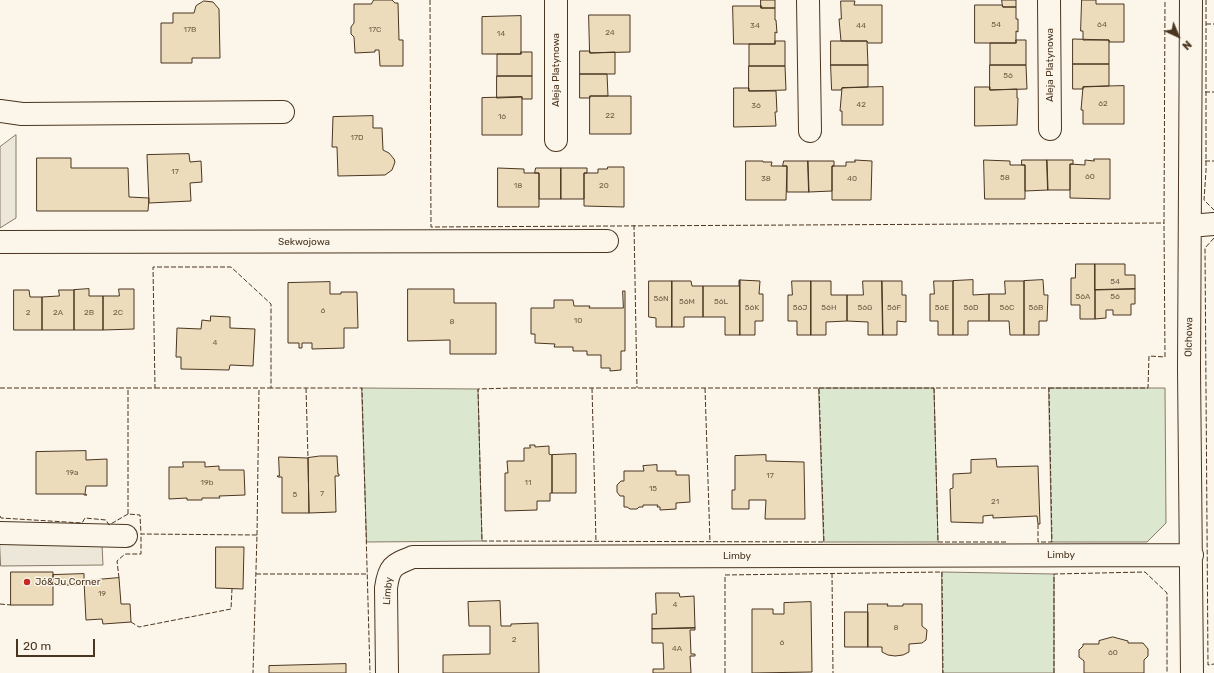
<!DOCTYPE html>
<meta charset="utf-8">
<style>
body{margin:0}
#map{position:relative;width:1214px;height:673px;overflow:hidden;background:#fbf6e9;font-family:Rubik,sans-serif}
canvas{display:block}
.north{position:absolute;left:1158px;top:16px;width:40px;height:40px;-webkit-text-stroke:3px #fbf6e9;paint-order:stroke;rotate:136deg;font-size:11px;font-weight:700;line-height:16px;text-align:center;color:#4a3520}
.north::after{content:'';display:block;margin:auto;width:14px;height:18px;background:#4a3520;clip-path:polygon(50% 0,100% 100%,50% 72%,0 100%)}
.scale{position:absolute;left:16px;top:639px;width:79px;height:18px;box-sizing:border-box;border:2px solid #4a3520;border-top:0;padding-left:5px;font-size:12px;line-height:14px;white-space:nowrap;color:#4a3520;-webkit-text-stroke:3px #fbf6e9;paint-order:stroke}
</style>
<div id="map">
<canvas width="1214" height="673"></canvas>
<div class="north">N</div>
<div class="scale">20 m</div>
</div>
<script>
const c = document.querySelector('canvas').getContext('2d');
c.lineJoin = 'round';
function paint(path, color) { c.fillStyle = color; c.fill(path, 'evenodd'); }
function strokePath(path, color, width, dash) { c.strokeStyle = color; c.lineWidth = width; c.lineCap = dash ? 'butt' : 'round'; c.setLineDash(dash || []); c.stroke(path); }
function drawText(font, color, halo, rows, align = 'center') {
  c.font = font + ' Rubik,sans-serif'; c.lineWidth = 3; c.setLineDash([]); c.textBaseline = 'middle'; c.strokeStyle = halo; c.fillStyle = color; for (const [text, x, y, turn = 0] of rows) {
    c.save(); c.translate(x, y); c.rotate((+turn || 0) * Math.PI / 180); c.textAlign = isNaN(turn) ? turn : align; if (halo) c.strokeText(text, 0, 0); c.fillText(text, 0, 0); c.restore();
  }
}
const green = new Path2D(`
 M362,388l116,1 4,152 -115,1z
 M819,388h115l4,154h-114z
 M1049,388h116l1,135 -19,19h-95z
 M942,572l112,2v99h-111z`);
const parking = new Path2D(`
 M16,135v83l-16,10v-81z
 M0,544l102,1 1,20 -102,1z`);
const building = new Path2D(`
 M374,0h18l3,3h3l1,37h4v26h-23l-1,-16h-4v2l-20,1 -1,-16 -3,-3v-7l3,-4v-19h17z
 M761,0h14v8h-14z
 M1002,0h14v7h-13z
 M1082,0h14v4h28v38h-15v-2h-26v-9h-2z
 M204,1l9,1 6,7 1,49h-28v5h-31v-40h12v-10h21l2,-7z
 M841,1h14l-1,4h28v38h-14l-1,-2h-26l-2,-22h2z
 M975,5h27l1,2h13v12h2v13l-2,-1v12h-41z
 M733,6h29l-1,2h14v12h1l1,13 -2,-1v12h-41z
 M589,15h41v37l-40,1z
 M521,16v38h-39v-37z
 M1073,39l36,1v24h-36z
 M1016,40h10v25h-36v-22h26z
 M775,41h10v25h-36v-22h26z
 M831,41h36l1,24h-37z
 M580,51h10v2l25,-1v22h-35z
 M521,52h11v24h-35v-22h24z
 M1073,64h36v22l-26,1v2h-10z
 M831,65h37v22l-26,1 -1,2h-9z
 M990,65h36l1,24 -37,1z
 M749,66h36l1,24 -37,1z
 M580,74h27l1,22h-18v2h-10z
 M497,76h35v23h-10v-2l-25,1z
 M1124,86v38h-41v-14h-2l2,-23z
 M883,87v38h-41v-14h-2l2,-23z
 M975,87h15v3l27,-1v9h1l-1,27 -42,1z
 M734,88h15v3h27l1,21h-2l1,14 -42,1z
 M590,96h41v38h-41z
 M522,97v38h-40v-37z
 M373,116v12h9l1,22 6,3 5,6 1,3 -3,8 -7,5 -47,1 -1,-29h-5l1,-30z
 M189,154l1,8 11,-1 1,21 -12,1 1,18 -42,2 -2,-48z
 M37,158h34v10h57l1,29 20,1 -1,13h-111z
 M1094,159h16v40l-40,-1v-34l15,1v-5l9,1z
 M855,160l17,1 -1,39h-39v-34h14v-4h9z
 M984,160l26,1v4h15v34h-40z
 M1022,160h25l1,30 -23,1v-26h-3z
 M1047,160h26v4h-3v26h-22z
 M746,161h17v1h9l-1,4h16l-1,34h-40z
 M784,161h24l1,31h-22v-26h-4z
 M808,161h26v5h-2v25l-23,1z
 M608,167h16v40l-40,-1v-33h14v-4h9z
 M498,168l26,1v4h15v34h-41z
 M536,168h25v31h-22v-26h-4z
 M561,168h26v5h-3v26h-23z
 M1076,264h19v55h-15v-14h-9v-27h4z
 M1095,264h30v11h10v14l-40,1z
 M740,280l20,1 -1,13h4v27h-8v14h-15z
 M740,280v55h-15v-18h-22v-31h36v-5z
 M973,280v15l16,-1v27h-21v14h-15v-54z
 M1043,280l1,15h4l-1,26h-8v14h-15v-54z
 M649,281h23v46h-16v-9l-7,-1z
 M672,281h19l1,5h11v31h-19v10h-12z
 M792,281h19v54h-14v-14h-9v-26h4z
 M811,281h20v14h16v26l-21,1v13h-15z
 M863,281h19l1,54h-15v-13l-21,-1v-26h16z
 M882,281h20v14h4v27l-9,-1v14h-14z
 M934,281h19v54h-15v-14h-8v-27h4z
 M1005,281h19v54h-14l-1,-14h-20v-27h16z
 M330,282v12h11v-2h16l1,36h-14v20l-32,1v-6h-10v5h-3v-5h-11v-60z
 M89,289v7h14v34h-29v-40z
 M119,289h15v40l-31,1v-34h16z
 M408,289h46v14h42v51h-46v-14l-42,1z
 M1135,289v15h-4v11h-18v-5h-7v8l-11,1v-29z
 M14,290h15l1,7h12v33h-28z
 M59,290h15v40h-32v-33l17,-1z
 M623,291h2v60h-4v19l-11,1v-3h-9v-13h-14v-4h-14v-4h-19l1,-3 -20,-1v-9h-4v-26h23v-8h19l1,6h16l-1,2h34z
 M211,316l19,1v11l25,1 -2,37 -23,-1 -1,5 -48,-1v-12h-5l1,-29 24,1 1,-9 8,1z
 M530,445h5v2l14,-1v8l3,1v38h-2v8h-13v9l-32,1v-38h3l-1,-12h17v-13h6z
 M86,451v9l21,-1v27h-21l-1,8 2,1h-3v-1h-48v-42z
 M576,454v39h-24v-38z
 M766,455v6l38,1 1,57h-40l1,-19h-17v9h-17v-19h3v-34z
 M320,456h17l1,18h1v2h-4l1,36 -27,1 -1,-55z
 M279,457l29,1 1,55h-27v-36h-4l-1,-1h2z
 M996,459l1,8 41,-1 2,58h-2l-1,-8 -44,2v-3l-10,1v7l-32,-1 -1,-33 3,-1v-14l18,-1v-13z
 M183,462h22v5l14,-1v4h25l1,25 -26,1 1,2h-18v2h-15v-2l-18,1v-32h14z
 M657,465v6h19v4h13l1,27 -14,1v6l-16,1v-3h-3l1,-2h-15v2h-4l-2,2h-7l-3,-2h-3v-11h-4l-3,-4v-7l4,-4h3v-10h20l-1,-5z
 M216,547h28l-1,42 -27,-1z
 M11,572h42v33h-42z
 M84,574v11h-31v-10z
 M119,578l2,26h9l1,18 -28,2 -1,-5 -16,1 -2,-39z
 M656,593h23l1,4 14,-1 1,32 -43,1v-15h4z
 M500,601l1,25h10v-2l27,-1 1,50h-96v-18l47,-1v-28h-21l-1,-24z
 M811,602l1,70 -60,1v-64h21v5h11v-11z
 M868,604h20l-1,2h16v-2h19v22l5,4 -1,10 -4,3 -13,1v8l-6,3 -8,1 -7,-1 -6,-3v-5h-14z
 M845,612h23v35h-23z
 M695,628v2h-5l1,24h4v2h-5l1,17h-38v-4h11l-1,-26h-11v-14z
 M1113,637l15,4v2h15l5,6v7l-4,4v13h-60v-12l-5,-4v-7l4,-4v-2h16v-3z
 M346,664v9h-77v-7z`);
const minor = new Path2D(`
 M556,0v140
 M808,0l2,131
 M1049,0l1,129
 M1191,0l-2,368 3,305
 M0,111l22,3 261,-2
 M1190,226l24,-2
 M0,242l607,-1
 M0,533l126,3
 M387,673l-1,-85c3,-22 7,-23 27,-31l779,-2`);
const fence = new Path2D(`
 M430,0l1,227 733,-4 1,-223
 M1206,0v171l-2,29 10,10
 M1206,24h8
 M1205,92h9
 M1205,161h9
 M634,225l3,163
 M1214,238l-9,10 3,417 6,-1
 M0,388h155l-2,-121h78l40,37v84h91l8,285
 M155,388h116
 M306,388l2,70
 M512,388h307l5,154 -342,-1 -4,-152z
 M592,388l4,154
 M705,388l5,154
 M819,388h115
 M1049,388h99l1,-32 16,1 -1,-134
 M128,514v-126
 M0,516l1,2 81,5 3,-5 21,2 3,5 19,-11 12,1 1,19 116,1 -4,138
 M257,535l2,-147
 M1006,542h-68l-4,-154h115l3,154h-14v-18
 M832,573l1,100
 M256,574h112
 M119,578l-2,-17 8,-7h16v-20
 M0,604l11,1
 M131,622l8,5 92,-18 1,-20
 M725,673v-98l217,-3 1,101
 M1054,673v-99l91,-2 22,21v80`);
const markers = [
 [27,582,4,"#c62828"]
];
const numberNames = [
 ["54",996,25],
 ["64",1102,25],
 ["34",755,26],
 ["44",861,26],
 ["17B",190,30],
 ["17C",375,30],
 ["24",610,33],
 ["14",501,34],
 ["56",1008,76],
 ["62",1103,104],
 ["42",861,105],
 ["36",756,106],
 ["22",610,116],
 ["16",502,117],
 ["17D",357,138],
 ["17",175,172],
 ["60",1090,177],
 ["58",1005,178],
 ["38",766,179],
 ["40",852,179],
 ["18",518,186],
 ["20",604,186],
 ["54",1115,282],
 ["56A",1083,297],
 ["56",1115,297],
 ["56N",661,299],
 ["56M",687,302],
 ["56L",721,302],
 ["56K",752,308],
 ["56J",800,308],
 ["56H",829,308],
 ["56G",865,308],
 ["56F",894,308],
 ["56E",942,308],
 ["56D",971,308],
 ["56C",1007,308],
 ["56B",1036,308],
 ["6",323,311],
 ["2",28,313],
 ["2A",58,313],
 ["2B",89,313],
 ["2C",118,313],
 ["10",578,321],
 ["8",452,322],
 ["4",215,343],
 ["19a",72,473],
 ["17",770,476],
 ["19b",207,483],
 ["11",528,483],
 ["15",653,489],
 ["7",322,494],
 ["5",295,495],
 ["21",995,502],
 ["19",102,594],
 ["4",675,605],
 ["8",896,628],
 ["2",514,640],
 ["6",782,643],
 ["4A",677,649],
 ["60",1113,653]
];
const streetNames = [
 ["Aleja Platynowa",1050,65,-90],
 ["Aleja Platynowa",556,70,-90],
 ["Sekwojowa",304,242],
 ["Olchowa",1189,337,-89],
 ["Limby",1061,555],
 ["Limby",737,556],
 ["Limby",388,591,-85]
];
const poiNames = [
 ["Jó&Ju Corner",35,582]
];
paint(green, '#dce7d0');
strokePath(green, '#887966', 1);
paint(parking, '#ede7d9');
strokePath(parking, '#887966', 1);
paint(building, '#ecdcbc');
strokePath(building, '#4a3520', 1);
strokePath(minor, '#4a3520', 24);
strokePath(minor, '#fbf6e9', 22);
strokePath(fence, '#4a3520', 1, [5, 2]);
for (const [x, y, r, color] of markers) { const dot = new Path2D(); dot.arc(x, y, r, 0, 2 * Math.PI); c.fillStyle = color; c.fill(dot); strokePath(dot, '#fbf6e9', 1.5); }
drawText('8px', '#725f47', null, numberNames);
drawText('10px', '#4a3520', '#fbf6e9', streetNames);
drawText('10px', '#4a3520', '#fbf6e9', poiNames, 'left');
</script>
